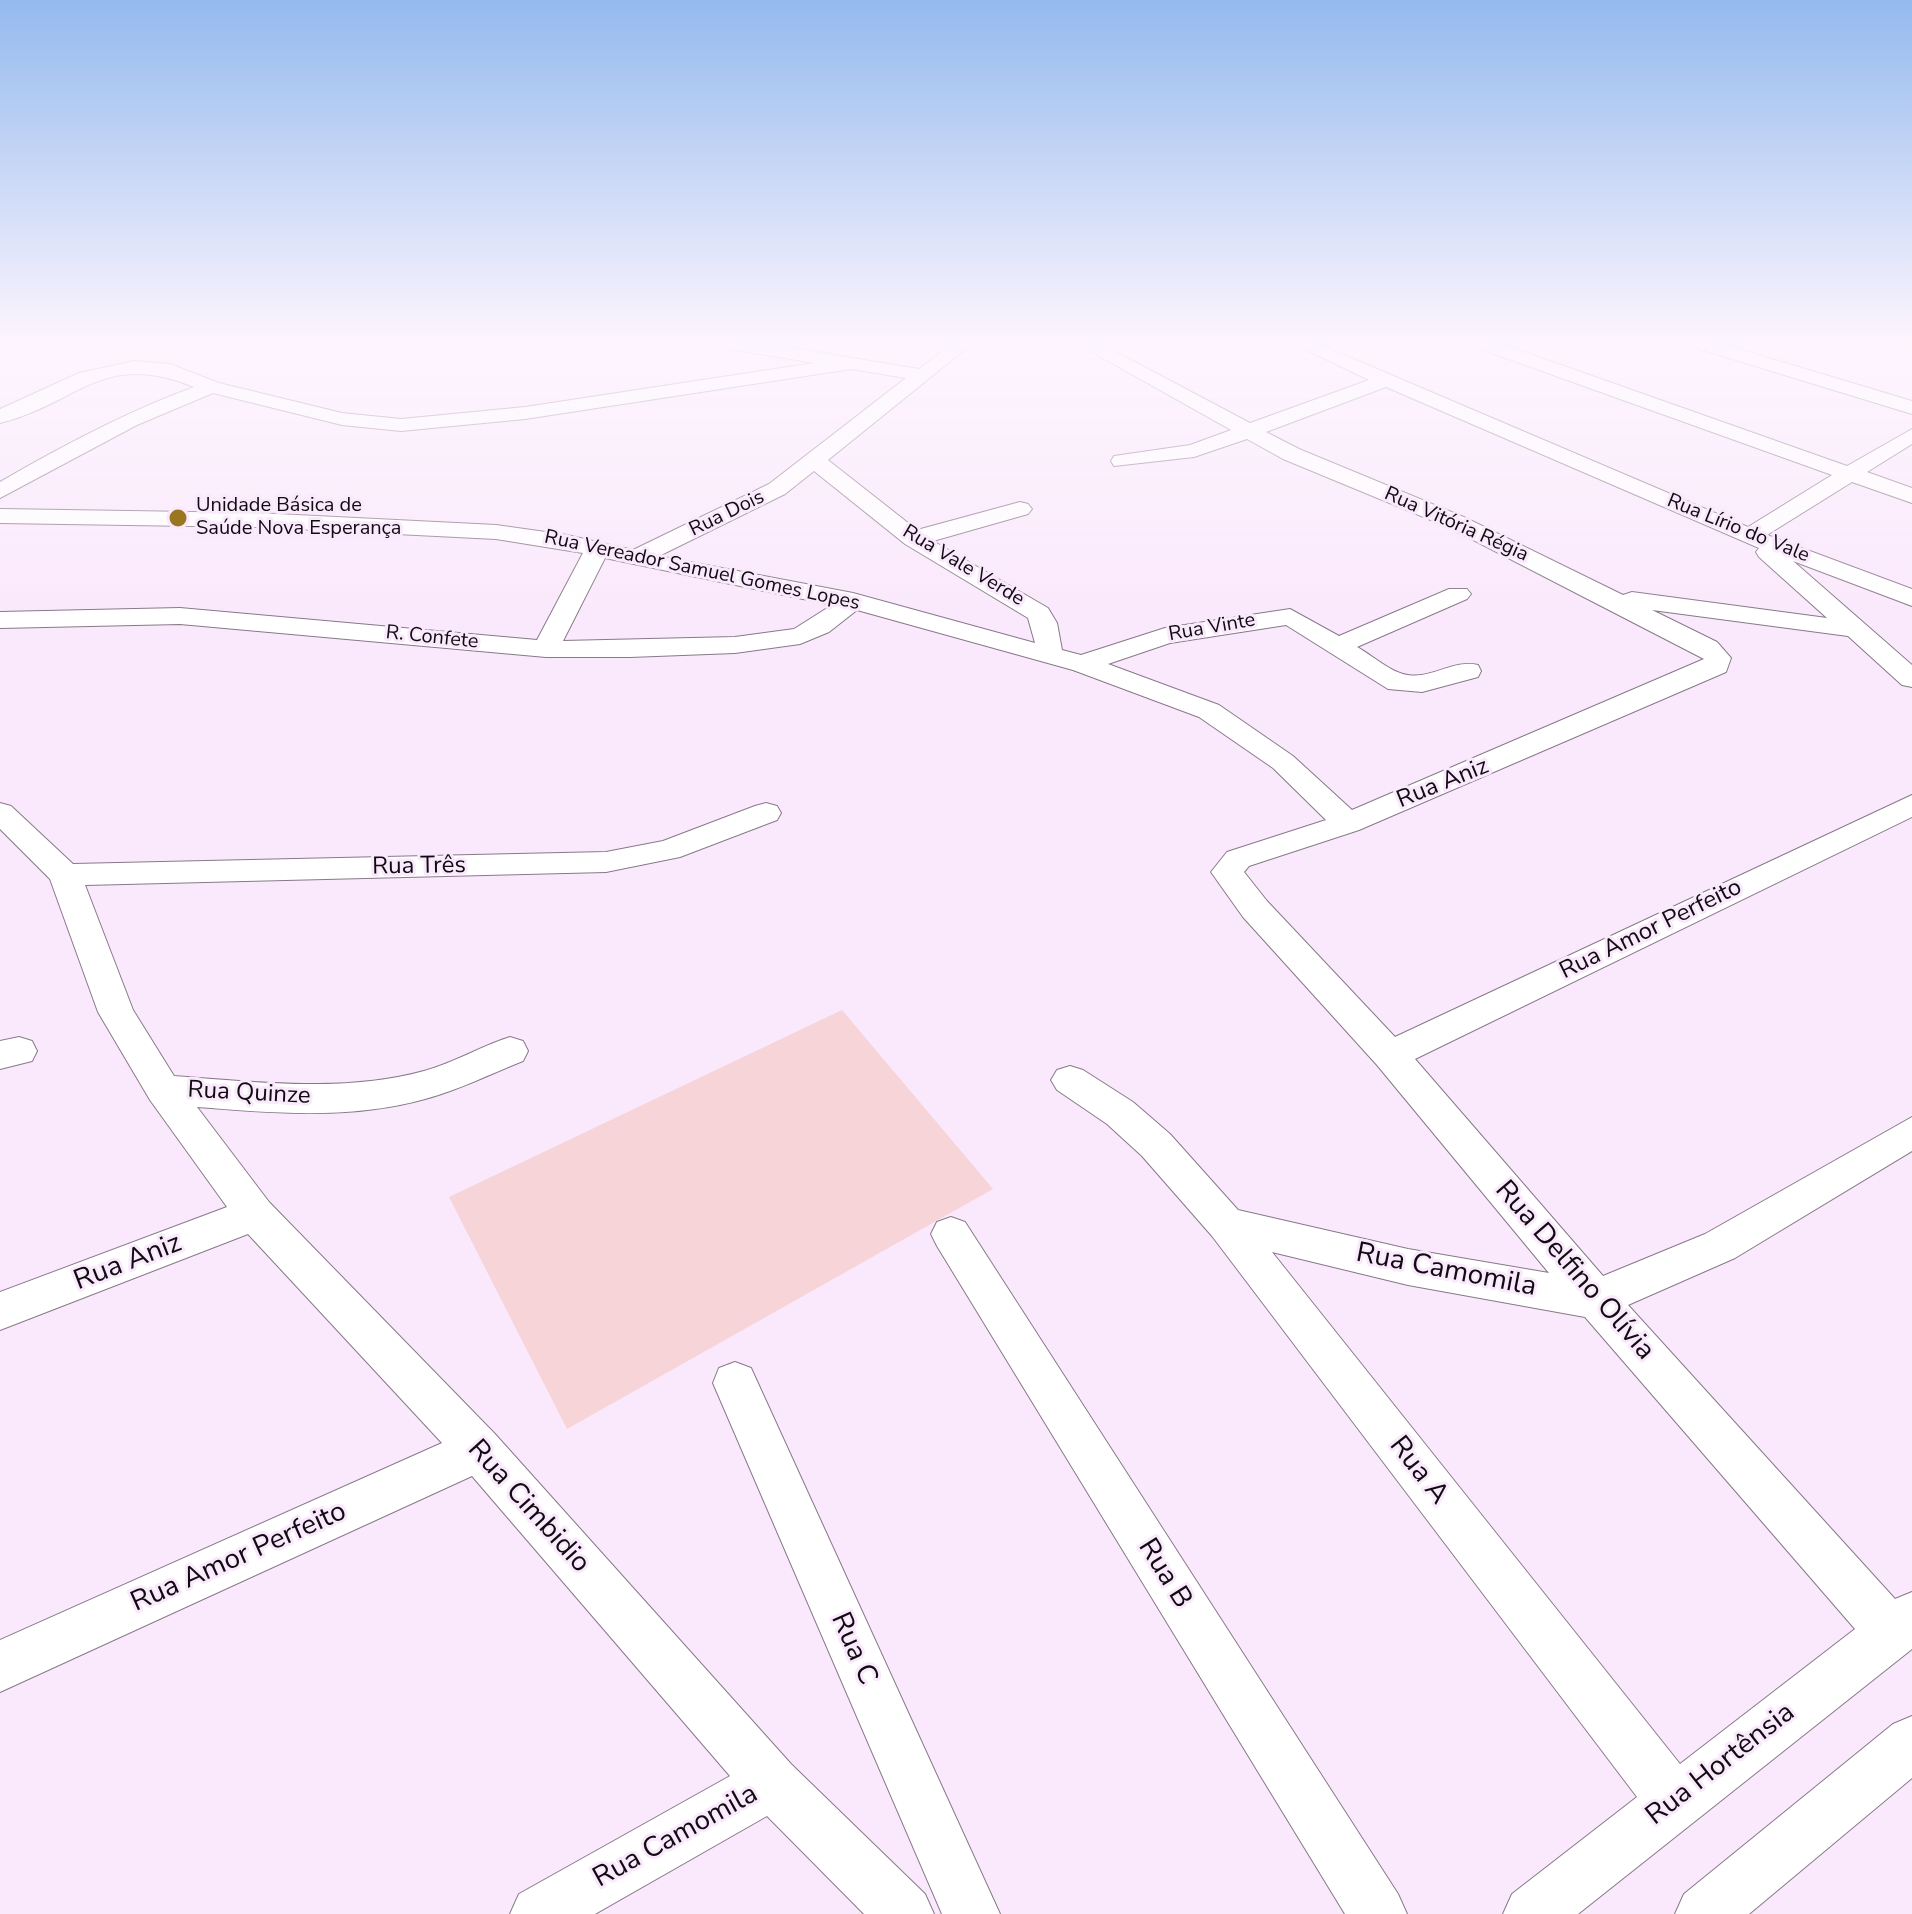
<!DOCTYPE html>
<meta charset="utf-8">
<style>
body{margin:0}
canvas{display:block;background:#fae9fc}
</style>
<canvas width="1912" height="1914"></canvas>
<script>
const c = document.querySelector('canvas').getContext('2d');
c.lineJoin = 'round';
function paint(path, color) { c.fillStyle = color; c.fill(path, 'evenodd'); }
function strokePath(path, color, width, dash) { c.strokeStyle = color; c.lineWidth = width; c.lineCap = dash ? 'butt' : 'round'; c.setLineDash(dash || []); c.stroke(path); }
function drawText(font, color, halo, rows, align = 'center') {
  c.font = font + ' "Nunito Sans",sans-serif'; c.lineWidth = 6; c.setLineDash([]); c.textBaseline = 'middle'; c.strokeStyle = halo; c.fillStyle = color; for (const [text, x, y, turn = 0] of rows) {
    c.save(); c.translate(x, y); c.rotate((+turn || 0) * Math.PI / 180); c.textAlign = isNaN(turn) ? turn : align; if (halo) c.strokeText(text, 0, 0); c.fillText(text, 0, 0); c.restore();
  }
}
const green = new Path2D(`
 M842,1010l151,179 -426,240 -118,-232z`);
const minor = new Path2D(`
 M722,343h41l156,26 34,-26h20l-145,117 89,70 103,-28 8,2 4,5 -4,5 -95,27 115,67 9,15 5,27 19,5 84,-27 125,-19 49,27 110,-47h18l4,5 -4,5 -110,48c15,8 34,26 51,28 24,4 46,-16 70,-10l3,6 -3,6 -56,15 -34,-3 -102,-64 -116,18 -62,21 111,41 74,51 59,54 352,-151 -254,-131 -167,-69 -36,-20 -53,18 -80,9 -3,-5 3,-5 76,-11 41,-15 -155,-87h23l151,80 119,-43 -77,-37h24l432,184 84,-52 -357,-128 -2,-4h26l348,123 65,-37v15l-45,28 45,16v15l-60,-21 -85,53 145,54v17l-119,-45 119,104v22l-10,-2 -54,-49 -196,-26 65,32 14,16 -5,14 -367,158 -110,36 -5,6 23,29 128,136 517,-242v22l-497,242 188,217 102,-42 207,-117v34l-177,107 -107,47 267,294 17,-7v57l-334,265h-75l9,-20 125,-97 -425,-561 -70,-80 -35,-32 -50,-34 -6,-10 6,-10 13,-4 13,4 50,32 37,32 68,76 170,39 141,24 -172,-208 -134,-148 -32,-45 16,-20 99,-32 -53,-52 -74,-51 -126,-47 -216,-60 -28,22 -29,12 -65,9 -105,4h-84l-366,-33 -180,4v-16l180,-4 357,32 46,-87 -87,-14 -239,-12 -257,-4v-14l257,4 239,12 71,10 66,15 136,-66 137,-106 -55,-9 -326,50 -124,12 -59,-6 -129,-32 -76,32 -137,73v-16c62,-36 126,-70 194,-95 -92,-38 -116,17 -194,36v-14l79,-36 55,-12 36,3 49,19 123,30 59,6 124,-12 289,-44 -83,-14zM1386,387l373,161 -3,4 3,5 68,61 -195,-26 -9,3 -157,-77 -167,-69 -33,-17zM814,471l91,73 123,74 7,25 -182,-50 -194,-37 126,-62zM605,558l227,47 -38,24 -59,8 -172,4zM1272,1252l136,33 177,32 270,312 -175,135z
 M1691,343h28l193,58v13l-219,-67z
 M0,803l11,3 62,58 533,-12 57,-11 92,-35 11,-3 11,3 4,7 -4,7 -97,37 -74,15 -521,13 48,125 41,66c83,6 169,17 250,-5 30,-8 57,-25 86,-34l13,4 5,10 -5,10c-33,13 -64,29 -98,38 -75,21 -152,14 -228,8l72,95 226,232 296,330 134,130 9,20h-70l-97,-98 -172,98h-85l9,-20 211,-118 -258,-300 -472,216v-52l442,-197 -194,-209 -248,96v-38l227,-85 -77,-107 -52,-88 -48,-133 -50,-50z
 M19,1037l13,4 5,10 -5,10 -32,8v-28z
 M951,1217l14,5 433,672 9,20h-62l-408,-668 -6,-12 6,-12z
 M735,1362l16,6 249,546h-58l-229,-531 6,-15z
 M1912,1716v62l-163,136h-74l9,-20 209,-170z`);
const markers = [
 [178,518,10,"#9a7621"]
];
const farPoinames = [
 ["Unidade Básica de",196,506],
 ["Saúde Nova Esperança",196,529]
];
const farStreetnames = [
 ["Rua Dois",727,514,-26],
 ["Rua Vitória Régia",1456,525,24],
 ["Rua Lírio do Vale",1738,529,22],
 ["Rua Vale Verde",963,566,31],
 ["Rua Vereador Samuel Gomes Lopes",702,571,12],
 ["Rua Vinte",1212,628,-10],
 ["R. Confete",432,638,6]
];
const streetNames = [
 ["Rua Aniz",1443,784,-22],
 ["Rua Três",419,867,-1],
 ["Rua Amor Perfeito",1651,930,-26],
 ["Rua Quinze",249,1094,3]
];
const nearStreetnames = [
 ["Rua Aniz",128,1263,-21],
 ["Rua Camomila",1446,1271,11],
 ["Rua Delfino Olívia",1574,1271,49],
 ["Rua A",1418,1471,52],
 ["Rua Cimbidio",528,1507,48],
 ["Rua Amor Perfeito",239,1558,-24],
 ["Rua B",1164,1574,58],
 ["Rua C",853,1649,66],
 ["Rua Hortênsia",1721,1765,-38],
 ["Rua Camomila",676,1837,-29]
];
paint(green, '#f6d4d8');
strokePath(minor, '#887989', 2);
paint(minor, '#fff');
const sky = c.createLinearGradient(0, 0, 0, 611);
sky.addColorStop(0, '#94baee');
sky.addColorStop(0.56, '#fdf5fe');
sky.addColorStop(1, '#fdf5fe00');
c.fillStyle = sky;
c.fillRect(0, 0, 1912, 611);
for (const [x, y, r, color] of markers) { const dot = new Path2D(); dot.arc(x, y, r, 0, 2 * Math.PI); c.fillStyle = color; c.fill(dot); strokePath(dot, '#fae9fc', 3); }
drawText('20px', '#100b10', '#fae9fc', farPoinames, 'left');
drawText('20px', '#100b10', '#fae9fc', farStreetnames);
drawText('24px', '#100b10', '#fae9fc', streetNames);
drawText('28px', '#100b10', '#fae9fc', nearStreetnames);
</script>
